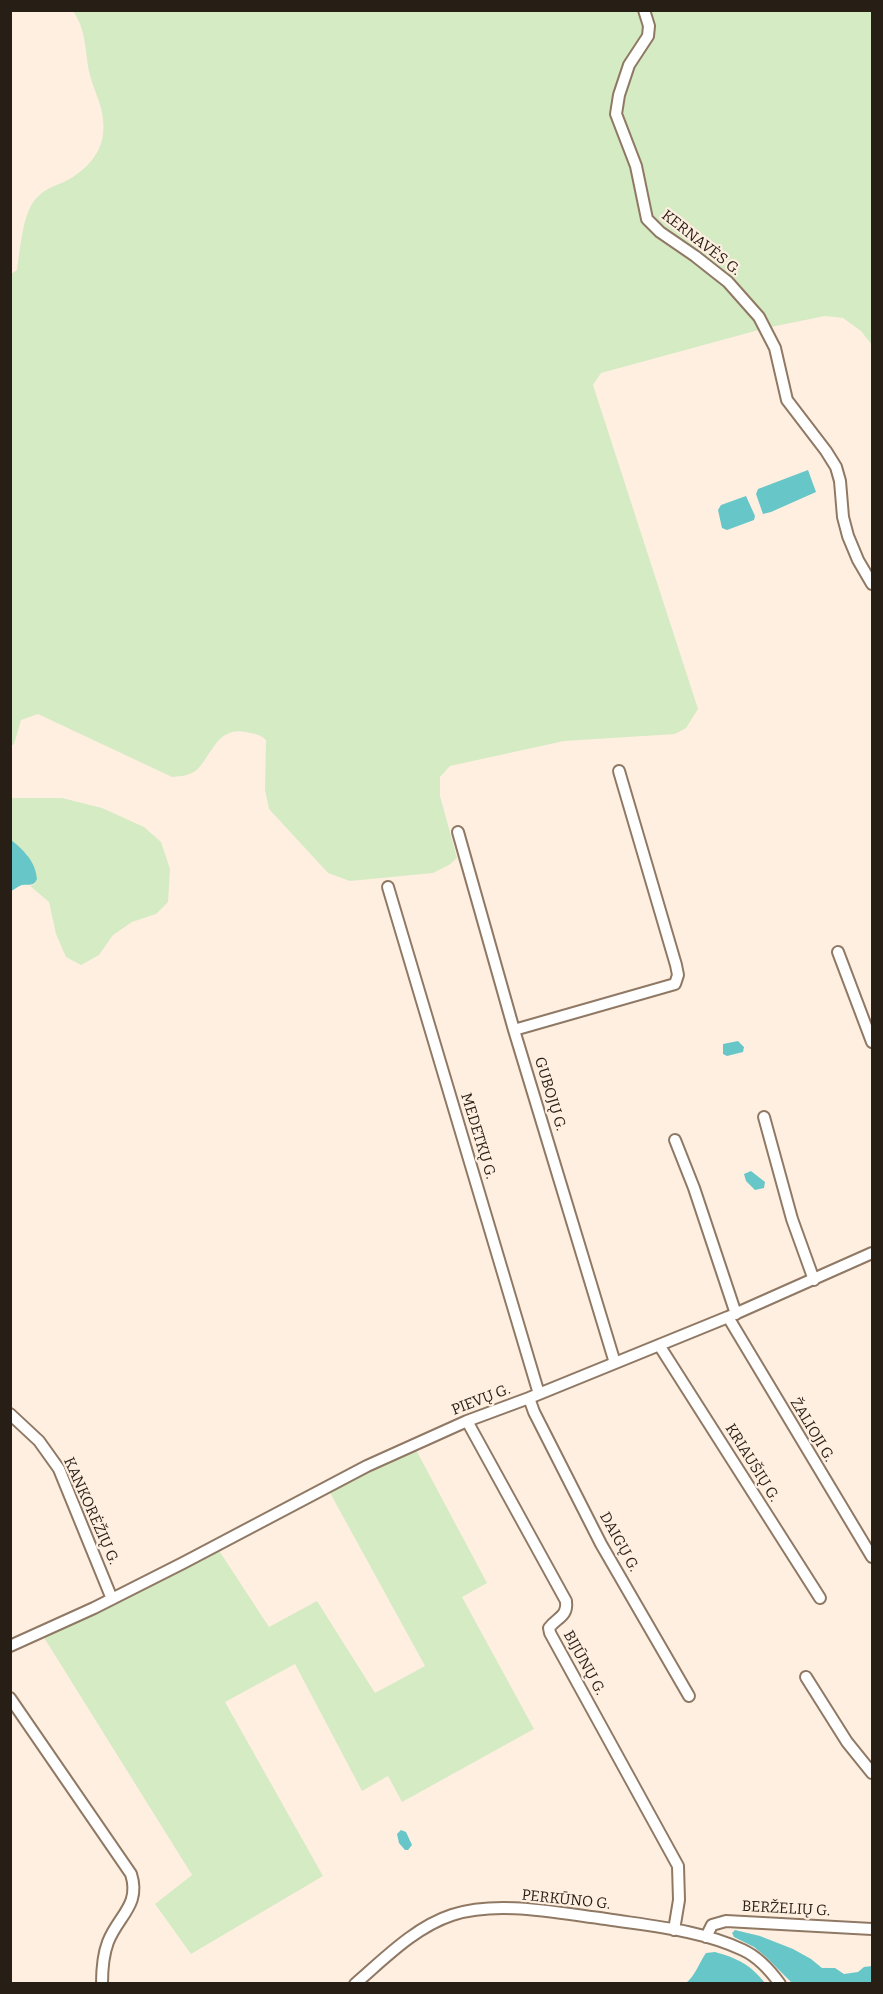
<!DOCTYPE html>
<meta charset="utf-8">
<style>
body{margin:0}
#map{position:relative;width:883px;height:1994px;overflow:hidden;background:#ffefe1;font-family:Bitter,serif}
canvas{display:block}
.frame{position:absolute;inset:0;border:12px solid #271e15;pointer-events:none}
</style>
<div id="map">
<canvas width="883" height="1994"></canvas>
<div class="frame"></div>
</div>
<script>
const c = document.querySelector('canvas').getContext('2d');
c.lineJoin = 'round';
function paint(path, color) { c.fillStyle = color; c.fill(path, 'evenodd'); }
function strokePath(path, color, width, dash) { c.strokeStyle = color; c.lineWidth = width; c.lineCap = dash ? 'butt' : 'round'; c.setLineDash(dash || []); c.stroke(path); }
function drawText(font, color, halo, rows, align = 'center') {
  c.font = font + ' Bitter,serif'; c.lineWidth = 4.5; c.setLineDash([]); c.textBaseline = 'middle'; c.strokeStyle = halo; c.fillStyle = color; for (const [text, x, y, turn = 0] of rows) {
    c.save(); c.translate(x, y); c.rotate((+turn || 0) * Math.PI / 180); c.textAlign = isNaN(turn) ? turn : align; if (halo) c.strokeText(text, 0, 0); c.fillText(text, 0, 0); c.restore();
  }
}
const green = new Path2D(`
 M73,11h799v334l-11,-14 -18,-13 -18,-2 -59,12 -165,45 -8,12 105,324 -12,19 -11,6 -111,7 -114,25 -10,11v19l17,62 -8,7 -16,8 -83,8 -22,-8 -59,-64 -4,-19 1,-50c-6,-6 -12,-6 -20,-8 -28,-5 -33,20 -48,37 -8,7 -17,7 -26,8l-134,-63 -17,6 -7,24 -3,2v-472l6,-4c3,-19 5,-50 15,-66 12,-18 25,-17 41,-27 21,-14 33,-32 30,-57 -1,-17 -11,-33 -14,-49 -4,-21 -3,-42 -16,-60z
 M11,798h51l40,10 42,19 17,15 9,27 -2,33 -12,12 -24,8 -19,13 -14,20 -18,10 -15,-8 -10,-23 -7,-32 -19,-16 5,-2 -8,-30 -16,-14z
 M415,1448l72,135 -25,14 72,132 -132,73 -14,-26 -26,15 -67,-127 -70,38 98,174 -132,78 -36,-50 37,-29 -149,-239 175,-87 51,78 48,-26 58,92 50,-27 -96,-175z`);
const water = new Path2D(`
 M808,470l8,22 -45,20 -8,2 -7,-20 2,-5z
 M746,496l9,20 -1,4 -27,10 -5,-2 -4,-18 3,-5z
 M11,840c14,11 24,21 26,39 -4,8 -7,5 -15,6 -4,1 -8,5 -11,6z
 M738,1041l6,6 -1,5 -16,4 -4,-2v-10z
 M751,1171l14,11 -1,6 -9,2 -9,-9 -2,-7z
 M401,1830l5,2 6,13 -4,5h-3l-6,-7 -2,-9z
 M735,1930l25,6 33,13 18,10 11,9h13l9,6 14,-2 6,-5 8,-1v17h-80l-26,-26 -12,-10 -20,-10 -2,-4z
 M715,1952c22,6 36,13 50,31h-79c9,-7 13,-20 20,-30z`);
const street = new Path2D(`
 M644,10l5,16 -1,10 -19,29 -10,30 -3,19 20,52 11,53 13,13 35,24 33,26 31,35 16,31 12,52 39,51 10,16 4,14 3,36 5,19 10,24 14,24
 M458,832l56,198 101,333
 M388,887l151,507
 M838,952l34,90
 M514,1030l161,-46 3,-9 -2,-10 -57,-194
 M764,1117l28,102 22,61
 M675,1140l19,48 42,126
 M728,1317l144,240
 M659,1345l161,253
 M529,1398l5,14 67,132 88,152
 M10,1414l29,27 20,28 53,130
 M467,1421l99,180c2,16 -9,16 -17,27l1,5 128,233 1,34 -5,30
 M10,1646l84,-38 89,-45 184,-97 100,-45 62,-23 199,-81 144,-64
 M806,1677l41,65 25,31
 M10,1698l121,176c10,31 -13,42 -23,68 -5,13 -6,27 -6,42
 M706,1937l6,-12 14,-4 146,8
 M355,1984c29,-25 60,-57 97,-69 46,-15 106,-2 154,4 45,7 95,11 137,31 15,7 27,20 37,34`);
const streetNames = [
 ["KERNAVĖS G.",701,243,38],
 ["GUBOJŲ G.",550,1094,73],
 ["MEDETKŲ G.",478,1136,73],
 ["PIEVŲ G.",481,1400,-21],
 ["ŽALIOJI G.",812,1430,59],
 ["KRIAUŠIŲ G.",752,1463,58],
 ["KANKORĖŽIŲ G.",91,1511,66],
 ["DAIGŲ G.",619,1542,61],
 ["BIJŪNŲ G.",584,1663,61],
 ["PERKŪNO G.",566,1900,6],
 ["BERŽELIŲ G.",786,1909,3]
];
paint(green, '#d4ebc4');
paint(water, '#67c6c7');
strokePath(street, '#907964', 14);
strokePath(street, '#fff', 10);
drawText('15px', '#271e15', '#ffefe1', streetNames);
</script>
